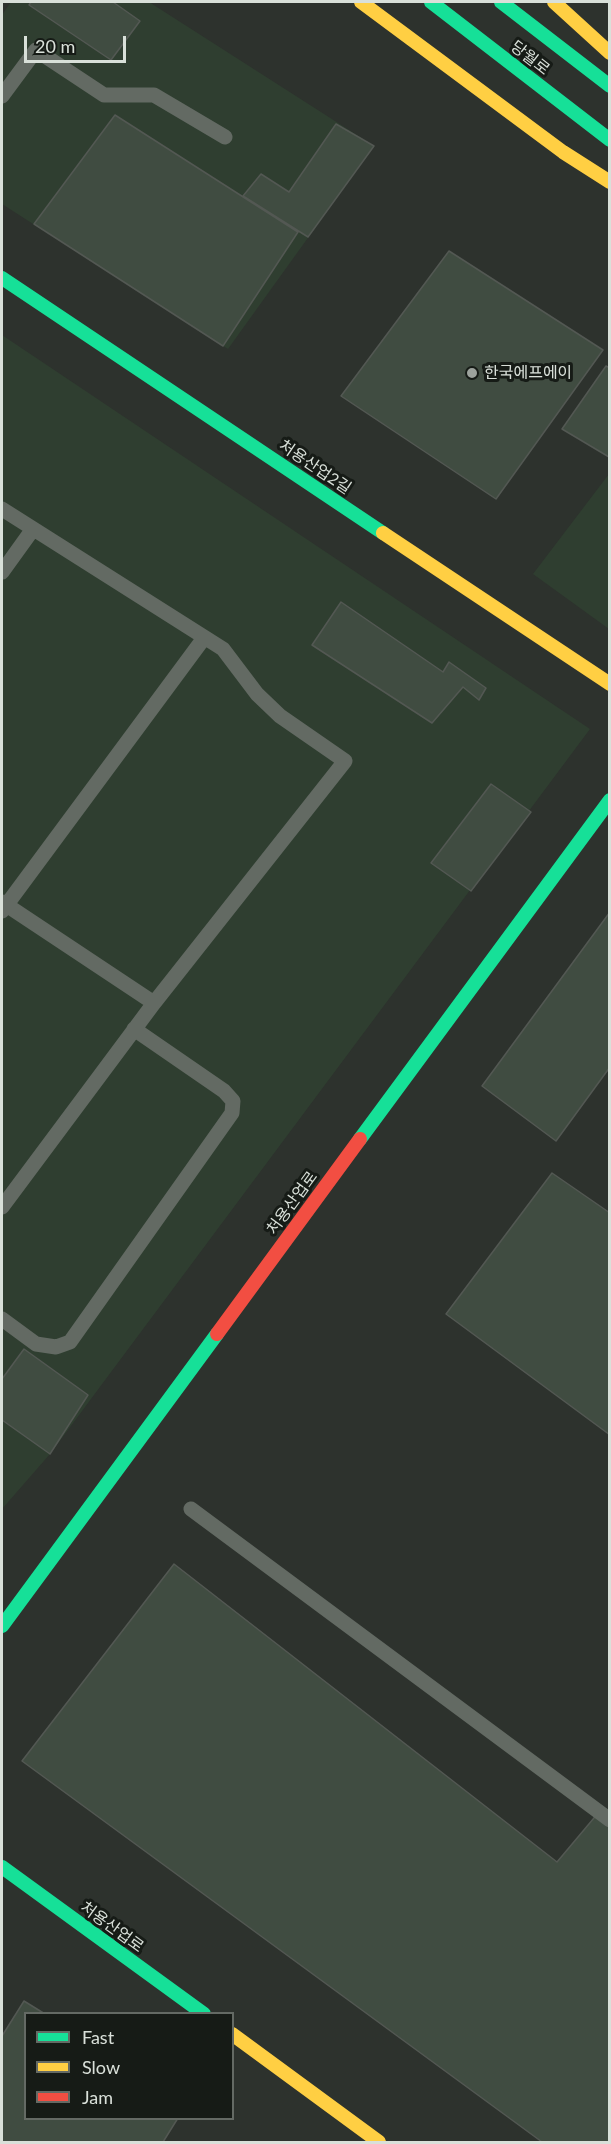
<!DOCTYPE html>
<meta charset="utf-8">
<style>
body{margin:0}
#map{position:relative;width:611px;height:2144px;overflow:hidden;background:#2d322d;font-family:Lato,sans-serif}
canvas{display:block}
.frame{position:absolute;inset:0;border:3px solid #d9e0d9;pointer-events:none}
.legend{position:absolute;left:24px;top:2012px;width:210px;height:108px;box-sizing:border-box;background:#161b16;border:2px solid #646a64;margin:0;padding:8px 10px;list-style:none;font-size:18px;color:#d9e0d9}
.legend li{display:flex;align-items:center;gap:12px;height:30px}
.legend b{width:30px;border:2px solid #646a64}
.scale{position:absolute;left:24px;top:36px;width:102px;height:27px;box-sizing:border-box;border:3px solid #d9e0d9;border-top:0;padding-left:8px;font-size:18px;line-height:21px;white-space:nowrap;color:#d9e0d9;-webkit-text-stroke:4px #161b16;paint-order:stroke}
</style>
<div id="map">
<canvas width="611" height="2144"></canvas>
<div class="frame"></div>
<ul class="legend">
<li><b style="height:8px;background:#16e098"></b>Fast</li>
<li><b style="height:8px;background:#ffcf43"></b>Slow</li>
<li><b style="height:8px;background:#f24e42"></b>Jam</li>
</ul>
<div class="scale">20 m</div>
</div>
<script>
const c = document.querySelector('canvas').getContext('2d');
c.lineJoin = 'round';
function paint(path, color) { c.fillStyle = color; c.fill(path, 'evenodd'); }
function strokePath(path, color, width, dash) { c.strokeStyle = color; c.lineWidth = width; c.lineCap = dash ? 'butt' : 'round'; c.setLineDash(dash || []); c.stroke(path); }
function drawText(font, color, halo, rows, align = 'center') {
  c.font = font + ' Lato,"Noto Sans KR",sans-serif'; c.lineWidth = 6; c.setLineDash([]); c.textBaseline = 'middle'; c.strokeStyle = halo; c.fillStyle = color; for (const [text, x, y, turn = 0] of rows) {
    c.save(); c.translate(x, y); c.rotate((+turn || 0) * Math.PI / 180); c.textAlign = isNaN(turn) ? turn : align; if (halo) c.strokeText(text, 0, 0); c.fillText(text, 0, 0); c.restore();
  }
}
const built = new Path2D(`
 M11,2h138l225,144 -146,203 -226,-145v-189z
 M2,335l588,394 -540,725 -48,55z
 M609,474v155l-76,-55z`);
const building = new Path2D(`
 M31,2h82l27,19 -29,39 -82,-55z
 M115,115l183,117 -75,114 -189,-122z
 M336,124l38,22 -66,91 -65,-41 18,-22 28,18z
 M449,251l154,99 -107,149 -155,-103z
 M606,366l4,2 -1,89 -47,-28z
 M341,602l102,70 6,-10 37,26 -7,12 -16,-13 -31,36 -120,-78z
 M491,784l40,28 -60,79 -40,-28z
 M610,912v155l-54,74 -74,-55z
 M552,1173l58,40v222l-164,-121z
 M24,1349l64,46 -38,59 -48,-34v-41z
 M174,1564l383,298 42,-50 11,7v323h-68l-520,-381z
 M24,2001l21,13h-19v104h152l-15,24h-161v-106z`);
const lane = new Path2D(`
 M2,96l34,-46 68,45h50l71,42
 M2,509l221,140 34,45 23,22 65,45 -191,242 -152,204
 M2,572l31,-43
 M2,902l152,101
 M2,911l202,-273
 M2,1319l34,25 20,3 14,-5 162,-229 1,-12 -9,-10 -90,-62
 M191,1509l419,311`);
const fast = new Path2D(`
 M431,2l179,138
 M501,2l109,84
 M2,278l381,255
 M360,1139l250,-339
 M2,1626l215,-292
 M2,1867l202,147`);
const slow = new Path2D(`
 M361,2l202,150 47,30
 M554,2l56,51
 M383,533l227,151
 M232,2034l147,108`);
const jam = new Path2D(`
 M217,1334l143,-195`);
const markers = [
 [472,373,6,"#9da39d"]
];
const streetNames = [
 ["당월로",530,58,38],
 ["처용산업2길",315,467,34],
 ["처용산업로",292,1203,-54],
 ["처용산업로",112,1927,36]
];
const poiNames = [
 ["한국에프에이",484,373]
];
paint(built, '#2f3e30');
paint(building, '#404c41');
strokePath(building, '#535853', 1.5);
strokePath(lane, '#636a63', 15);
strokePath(fast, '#16e098', 14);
strokePath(slow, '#ffcf43', 14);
strokePath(jam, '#f24e42', 14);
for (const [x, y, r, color] of markers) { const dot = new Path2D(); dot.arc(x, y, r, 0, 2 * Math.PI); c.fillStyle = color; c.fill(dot); strokePath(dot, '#161b16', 2); }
drawText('16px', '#d9e0d9', '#161b16', streetNames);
drawText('16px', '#d9e0d9', '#161b16', poiNames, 'left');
</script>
